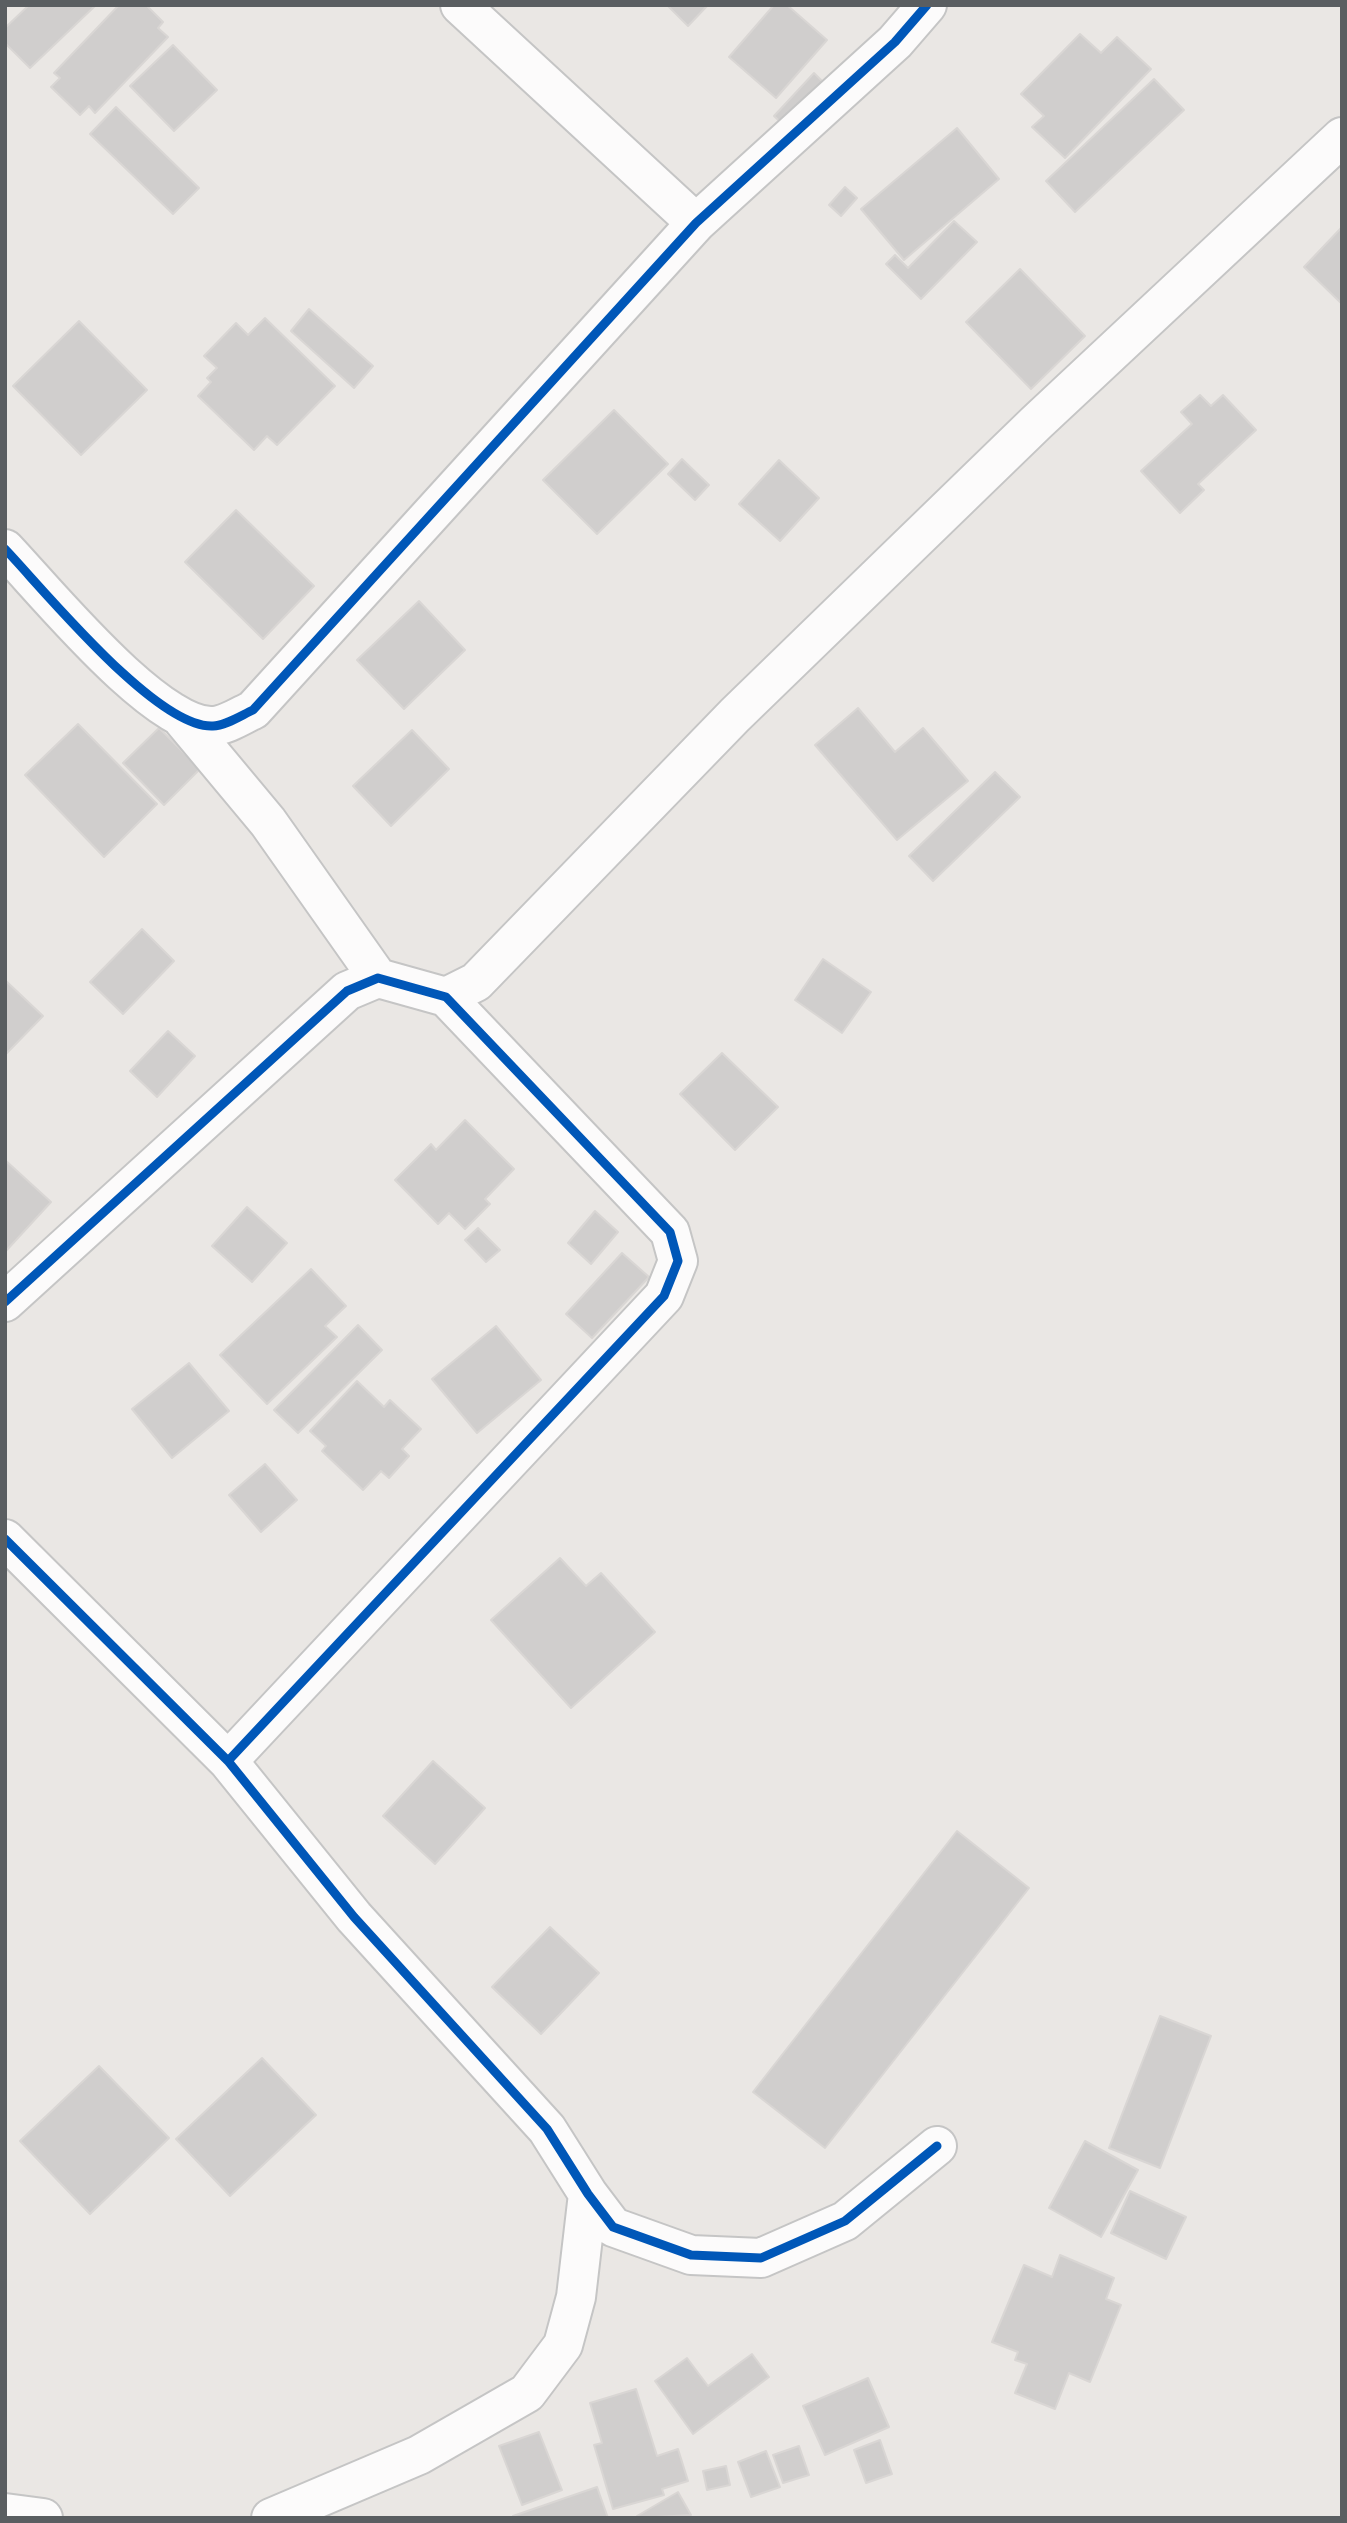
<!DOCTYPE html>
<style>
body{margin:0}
#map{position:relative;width:1347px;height:2523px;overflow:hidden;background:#eae7e4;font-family:"Fira Sans",sans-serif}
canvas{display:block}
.frame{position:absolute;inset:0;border:7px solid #5a5e61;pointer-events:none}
</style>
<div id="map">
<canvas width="1347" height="2523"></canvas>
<div class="frame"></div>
</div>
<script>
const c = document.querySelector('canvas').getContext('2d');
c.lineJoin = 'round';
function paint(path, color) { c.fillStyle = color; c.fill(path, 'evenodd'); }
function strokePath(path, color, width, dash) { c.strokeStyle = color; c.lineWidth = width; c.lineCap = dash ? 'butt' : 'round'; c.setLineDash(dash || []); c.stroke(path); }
const building = new Path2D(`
 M29,5h67l-66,63 -25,-25v-15z
 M119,5h27l17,17 -5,6 10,9 -73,76 -6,-7 -9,9 -29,-28 9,-9 -6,-5z
 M667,5h41l-20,21z
 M774,5h13l40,35 -51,58 -47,-41z
 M1080,34l21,19 16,-16 34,32 -86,89 -33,-31 12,-11 -23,-22z
 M173,45l44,45 -43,41 -44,-45z
 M814,73l16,16 -40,42 -16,-15z
 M1154,79l30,31 -109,102 -29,-31z
 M116,107l83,81 -26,26 -83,-80z
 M957,128l42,51 -95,81 -43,-51z
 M845,187l12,11 -16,18 -12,-11z
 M954,221l23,21 -56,57 -35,-35 9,-9 13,13z
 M1342,227v77l-38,-37z
 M1020,269l65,67 -54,53 -65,-67z
 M309,309l64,57 -19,22 -63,-57z
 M265,318l70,68 -58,59 -10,-9 -13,14 -56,-54 13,-14 -4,-4 10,-10 -13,-12 32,-33 12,12z
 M79,321l68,69 -66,65 -68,-69z
 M1200,395l11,11 12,-11 33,35 -58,54 6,6 -24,23 -39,-42 51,-47 -11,-12z
 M614,410l54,54 -71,70 -54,-54z
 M682,459l27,26 -14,15 -27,-26z
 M779,460l40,38 -39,43 -41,-37z
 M236,510l78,76 -51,53 -78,-77z
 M419,601l46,49 -61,59 -47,-49z
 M858,708l37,44 28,-24 45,53 -71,59 -82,-95z
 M78,724l79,80 -53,53 -79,-82z
 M159,728l41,41 -36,36 -41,-42z
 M412,730l37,39 -58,57 -38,-40z
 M995,772l25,25 -87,84 -24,-25z
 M142,929l32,32 -51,53 -33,-32z
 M823,959l48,33 -29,41 -47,-33z
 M6,981l37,35 -38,39v-73z
 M168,1031l27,25 -38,41 -27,-26z
 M722,1053l56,54 -43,43 -55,-56z
 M465,1120l49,49 -29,30 5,5 -25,25 -16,-16 -11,11 -43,-44 36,-36 5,6z
 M5,1160l46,42 -46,50z
 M247,1207l40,36 -35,39 -40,-36z
 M595,1211l23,21 -27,32 -23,-21z
 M478,1228l22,22 -14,12 -21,-22z
 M622,1253l27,24 -57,61 -26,-24z
 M311,1269l35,37 -21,20 12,11 -70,67 -47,-49z
 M358,1325l24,25 -84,83 -24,-23z
 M496,1326l45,54 -64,53 -45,-54z
 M189,1363l40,48 -57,47 -40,-49z
 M357,1381l27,26 6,-7 31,29 -19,20 7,7 -20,22 -8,-7 -18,19 -41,-39 4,-5 -16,-15z
 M265,1464l32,36 -36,32 -32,-37z
 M560,1558l26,28 15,-13 54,59 -84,76 -80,-88z
 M433,1761l52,47 -50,56 -52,-48z
 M957,1831l72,57 -204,260 -72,-56z
 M550,1927l49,46 -58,61 -49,-47z
 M1160,2016l51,20 -51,132 -51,-20z
 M262,2058l54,57 -86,81 -54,-57z
 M99,2066l70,72 -79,76 -70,-73z
 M1085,2141l53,29 -37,67 -52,-29z
 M1130,2191l56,26 -20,42 -55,-26z
 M1060,2255l54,23 -8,21 15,6 -31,77 -21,-9 -14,36 -40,-16 12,-29 -12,-4 3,-8 -26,-10 32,-77 28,12z
 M752,2354l17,23 -76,57 -38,-53 32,-23 21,28z
 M868,2378l21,49 -64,28 -22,-49z
 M636,2389l21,67 21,-7 10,32 -26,8 2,6 -51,14 -19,-64 8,-2 -12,-40z
 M539,2432l23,58 -40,15 -23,-59z
 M880,2440l12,34 -26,9 -12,-33z
 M799,2446l10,29 -26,8 -10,-28z
 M766,2451l14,36 -29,10 -13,-35z
 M726,2466l4,19 -23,5 -4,-19z
 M597,2487l11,31h-94l-1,-2z
 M678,2492l13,23 -53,3 -1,-2z`);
const minor = new Path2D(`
 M460,5l236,218
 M5,549c40,42 152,180 208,177 12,0 29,-11 40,-16l443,-487 199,-181 32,-37
 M183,720l85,102 110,156
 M446,997l30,-15 259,-267 301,-292 306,-286
 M5,1302l342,-311 31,-13 68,19 224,235 8,29 -14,35 -436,465
 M5,1539l223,222 126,156 193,212 41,65 25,33 78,28 70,3 84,-37 92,-75
 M5,2513l38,5
 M271,2518l148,-63 108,-62 36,-48 13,-48 12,-103`);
const cycleway = new Path2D(`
 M5,549c40,42 152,180 208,177 12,0 29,-11 40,-16l443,-487 199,-181 32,-37
 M5,1302l342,-311 31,-13 68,19 224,235 8,29 -14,35 -436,465
 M5,1539l223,222 126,156 193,212 41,65 25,33 78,28 70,3 84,-37 92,-75`);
paint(building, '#d0cecd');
strokePath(building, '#d9d6d4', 2);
strokePath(minor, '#c5c5c5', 42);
strokePath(minor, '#fcfbfb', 38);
strokePath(cycleway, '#0057b8', 9);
</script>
